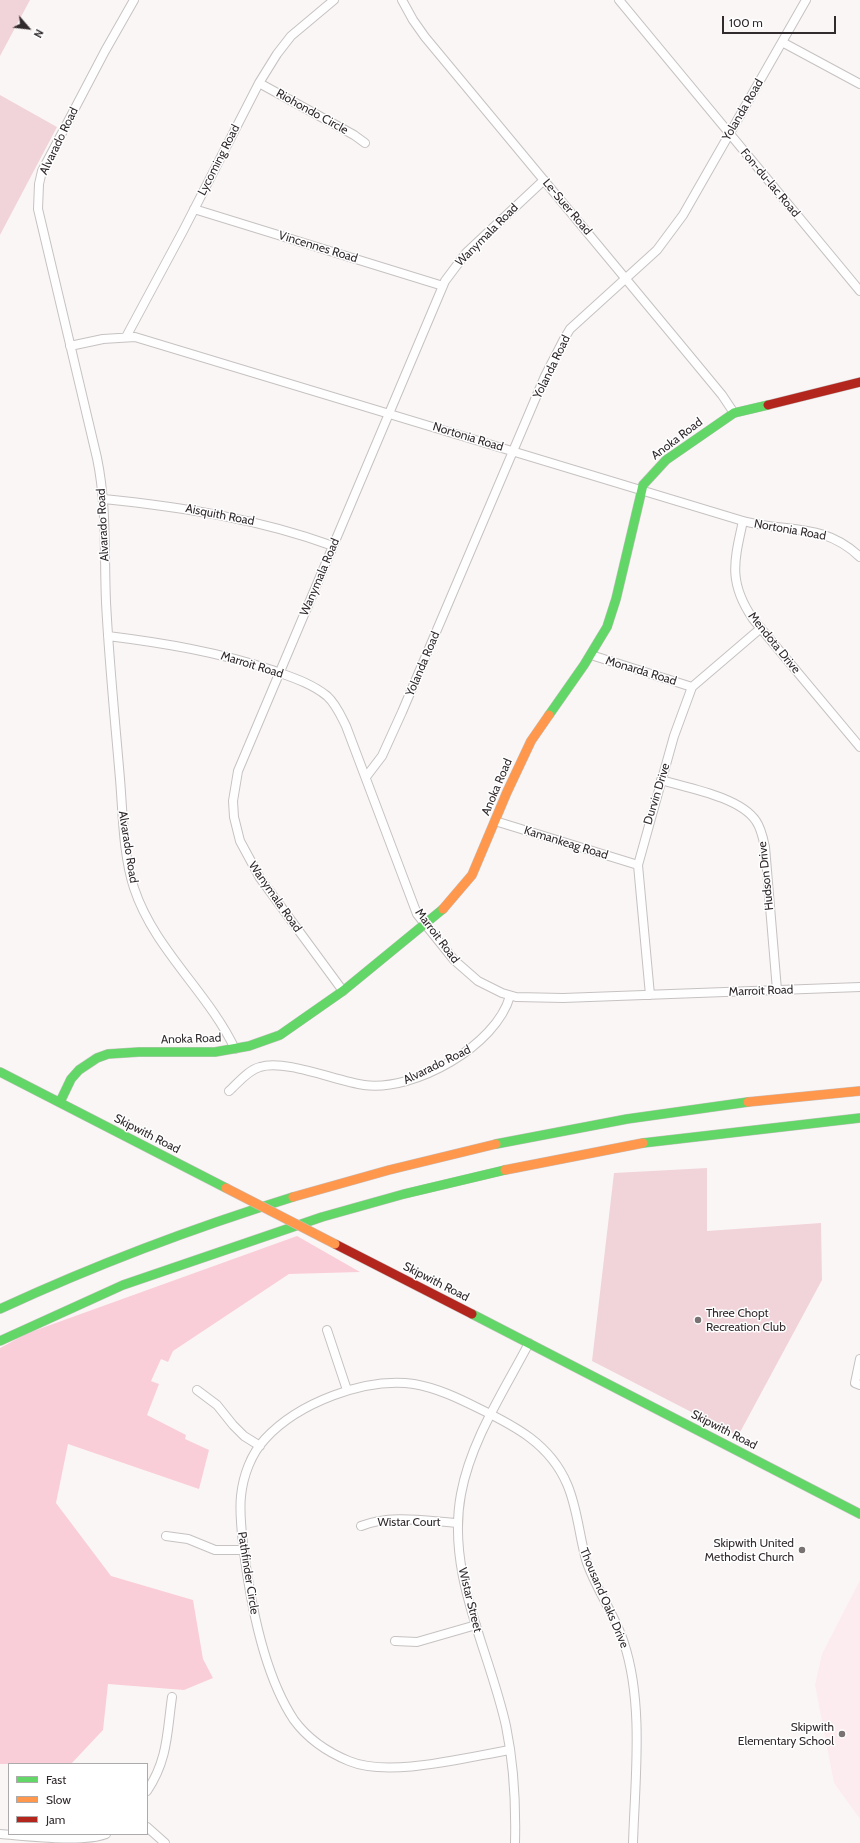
<!DOCTYPE html>
<style>
body{margin:0}
#map{position:relative;width:860px;height:1843px;overflow:hidden;background:#fbf6f6;font-family:Cabin,sans-serif}
canvas{display:block}
.legend{position:absolute;left:8px;top:1763px;width:140px;height:72px;box-sizing:border-box;background:#fff;border:1px solid #adaaab;margin:0;padding:5px 7px;list-style:none;font-size:12px;color:#322b2d}
.legend li{display:flex;align-items:center;gap:8px;height:20px}
.legend b{width:20px;border:1px solid #adaaab}
.north{position:absolute;left:8px;top:8px;width:40px;height:40px;-webkit-text-stroke:3px #fff;paint-order:stroke;rotate:118deg;font-size:11px;font-weight:700;line-height:16px;text-align:center;color:#322b2d}
.north::after{content:'';display:block;margin:auto;width:14px;height:18px;background:#322b2d;clip-path:polygon(50% 0,100% 100%,50% 72%,0 100%)}
.scale{position:absolute;left:722px;top:16px;width:114px;height:18px;box-sizing:border-box;border:2px solid #322b2d;border-top:0;padding-left:5px;font-size:12px;line-height:14px;white-space:nowrap;color:#322b2d;-webkit-text-stroke:3px #fff;paint-order:stroke}
</style>
<div id="map">
<canvas width="860" height="1843"></canvas>
<ul class="legend">
<li><b style="height:5px;background:#63d668"></b>Fast</li>
<li><b style="height:5px;background:#ff974d"></b>Slow</li>
<li><b style="height:5px;background:#b3261e"></b>Jam</li>
</ul>
<div class="north">N</div>
<div class="scale">100 m</div>
</div>
<script>
const c = document.querySelector('canvas').getContext('2d');
c.lineJoin = 'round';
function paint(path, color) { c.fillStyle = color; c.fill(path, 'evenodd'); }
function strokePath(path, color, width, dash) { c.strokeStyle = color; c.lineWidth = width; c.lineCap = dash ? 'butt' : 'round'; c.setLineDash(dash || []); c.stroke(path); }
function drawText(font, color, halo, rows, align = 'center') {
  c.font = font + ' Cabin,sans-serif'; c.lineWidth = 3; c.setLineDash([]); c.textBaseline = 'middle'; c.strokeStyle = halo; c.fillStyle = color; for (const [text, x, y, turn = 0] of rows) {
    c.save(); c.translate(x, y); c.rotate((+turn || 0) * Math.PI / 180); c.textAlign = isNaN(turn) ? turn : align; if (halo) c.strokeText(text, 0, 0); c.fillText(text, 0, 0); c.restore();
  }
}
const built = new Path2D(`
 M860,1580v239l-26,-36 -19,-98 7,-31z`);
const green = new Path2D(`
 M0,0h30l-30,56z
 M0,95l57,32 -57,108z
 M707,1168v63l114,-8 1,57 -84,156 -146,-75 22,-188z`);
const forest = new Path2D(`
 M297,1236l63,36 -71,2 -116,77 -5,11 -7,-3 -10,22 8,3 -12,31 39,20 -1,4 24,11 -10,39 -131,-45 -12,59 55,73 82,24 10,59 10,19 -29,12 -76,-6 -5,46 -32,34h-71v-416l28,-15z`);
const street = new Path2D(`
 M134,0l-29,51 -63,120 -3,13 -1,25 59,249c10,48 7,96 9,144 3,59 9,118 14,177 3,36 3,75 14,109 20,61 74,104 101,161
 M402,0l11,20 12,17 259,312 38,46 12,18
 M619,0l241,291
 M782,42l78,42
 M259,83l95,52 11,8
 M194,209l249,77
 M126,337l57,-106 76,-148 18,-29 14,-18 43,-36
 M70,346l33,-7 32,-2 608,184c45,12 80,1 117,36
 M104,499c78,8 155,20 229,47
 M743,521c-9,41 -15,61 10,98l107,128
 M108,636c56,7 110,16 164,34 19,7 39,13 55,26 9,8 14,20 19,30l71,188 37,46 24,21 24,12 14,4 47,1 297,-11
 M591,655l101,32
 M366,777l16,-21 20,-44 143,-336 19,-37 6,-10 87,-79 26,-35 123,-215
 M661,780c27,8 79,17 95,41 5,7 7,17 9,26l12,143
 M495,821l143,44
 M343,991l-83,-113 -20,-37 -6,-24 -1,-16 5,-30 207,-490 21,-28 78,-73
 M650,995l-12,-130 36,-129 18,-49 69,-59
 M229,1091c9,-8 19,-21 31,-24 25,-8 76,14 104,18 50,7 132,-39 146,-89
 M327,1330l20,60
 M860,1359l-5,24 5,2
 M197,1390l20,15 16,20 11,11 16,10
 M361,1526c30,-12 65,-5 97,-3
 M166,1536l22,3 27,11h29
 M395,1641l22,1 59,-17
 M510,1750c-43,7 -121,28 -161,11 -22,-9 -41,-22 -55,-41 -30,-45 -43,-114 -50,-168 -2,-18 -5,-37 -3,-56 2,-20 10,-42 24,-57 33,-36 100,-62 149,-55 23,4 44,14 64,24 37,18 72,36 89,76 11,25 12,53 20,79 10,28 28,52 37,80 20,61 11,136 9,200
 M147,1791c21,-31 20,-59 25,-94
 M147,1827l18,16
 M0,1834c27,2 83,9 106,0
 M515,1843c1,-40 -1,-78 -9,-117 -17,-77 -60,-152 -45,-232 10,-54 43,-103 68,-151`);
const fast = new Path2D(`
 M549,715l35,-50 23,-38 9,-28 27,-114 23,-25 68,-47 34,-8
 M0,1072l226,116
 M60,1102l11,-23 8,-9 18,-12 11,-4 31,-2h76l34,-6 31,-11 63,-44 100,-82
 M643,1143l217,-25
 M496,1144l131,-25 121,-17
 M0,1309c95,-44 193,-81 293,-112
 M472,1314l388,200
 M0,1341l123,-56 199,-68 82,-23 101,-24`);
const slow = new Path2D(`
 M443,909l29,-34 35,-83 24,-51 18,-26
 M748,1102l112,-11
 M505,1170l138,-27
 M293,1197l96,-27 107,-26`);
const jam = new Path2D(`
 M768,405l92,-23
 M335,1244l137,70`);
const slowBridge = new Path2D(`
 M226,1188l109,56`);
const markers = [
 [698,1320,4,"#787273"],
 [802,1550,4,"#787273"],
 [842,1734,4,"#787273"]
];
const streetNames = [
 ["Yolanda Road",743,110,-60],
 ["Riohondo Circle",312,112,29],
 ["Alvarado Road",59,141,-64],
 ["Lycoming Road",219,160,-63],
 ["Fon-du-lac Road",770,183,50],
 ["Le-Suer Road",567,207,50],
 ["Wanymala Road",487,235,-45],
 ["Vincennes Road",318,247,17],
 ["Yolanda Road",552,367,-64],
 ["Nortonia Road",468,437,17],
 ["Anoka Road",677,439,-37],
 ["Aisquith Road",220,515,11],
 ["Alvarado Road",103,525,-93],
 ["Nortonia Road",790,530,10],
 ["Wanymala Road",320,577,-67],
 ["Mendota Drive",774,643,51],
 ["Yolanda Road",423,664,-67],
 ["Marroit Road",252,665,17],
 ["Monarda Road",641,671,17],
 ["Anoka Road",497,787,-67],
 ["Durvin Drive",657,794,-73],
 ["Kamankeag Road",566,843,17],
 ["Alvarado Road",128,847,81],
 ["Hudson Drive",766,876,-96],
 ["Wanymala Road",275,897,55],
 ["Marroit Road",437,936,53],
 ["Marroit Road",761,991,-2],
 ["Anoka Road",191,1039,-2],
 ["Alvarado Road",437,1065,-26],
 ["Skipwith Road",147,1134,27],
 ["Skipwith Road",436,1282,27],
 ["Skipwith Road",724,1430,27],
 ["Wistar Court",409,1522],
 ["Pathfinder Circle",248,1573,81],
 ["Thousand Oaks Drive",604,1598,67],
 ["Wistar Street",470,1600,76]
];
const poiNames = [
 ["Three Chopt",706,1313,"left"],
 ["Recreation Club",706,1327,"left"],
 ["Skipwith United",794,1543],
 ["Methodist Church",794,1557],
 ["Skipwith",834,1727],
 ["Elementary School",834,1741]
];
paint(built, '#fdecef');
paint(green, '#f1d4da');
paint(forest, '#faced8');
strokePath(street, '#c7c2c2', 10);
strokePath(fast, '#c7c2c2', 10);
strokePath(slow, '#c7c2c2', 10);
strokePath(jam, '#c7c2c2', 10);
strokePath(street, '#fefefe', 8);
strokePath(fast, '#63d668', 9);
strokePath(slow, '#ff974d', 9);
strokePath(jam, '#b3261e', 9);
strokePath(slowBridge, '#c7c2c2', 10, []);
strokePath(slowBridge, '#ff974d', 9);
for (const [x, y, r, color] of markers) { const dot = new Path2D(); dot.arc(x, y, r, 0, 2 * Math.PI); c.fillStyle = color; c.fill(dot); strokePath(dot, '#fff', 1.5); }
drawText('12px', '#322b2d', '#fff', streetNames);
drawText('12px', '#322b2d', '#fff', poiNames, 'right');
</script>
